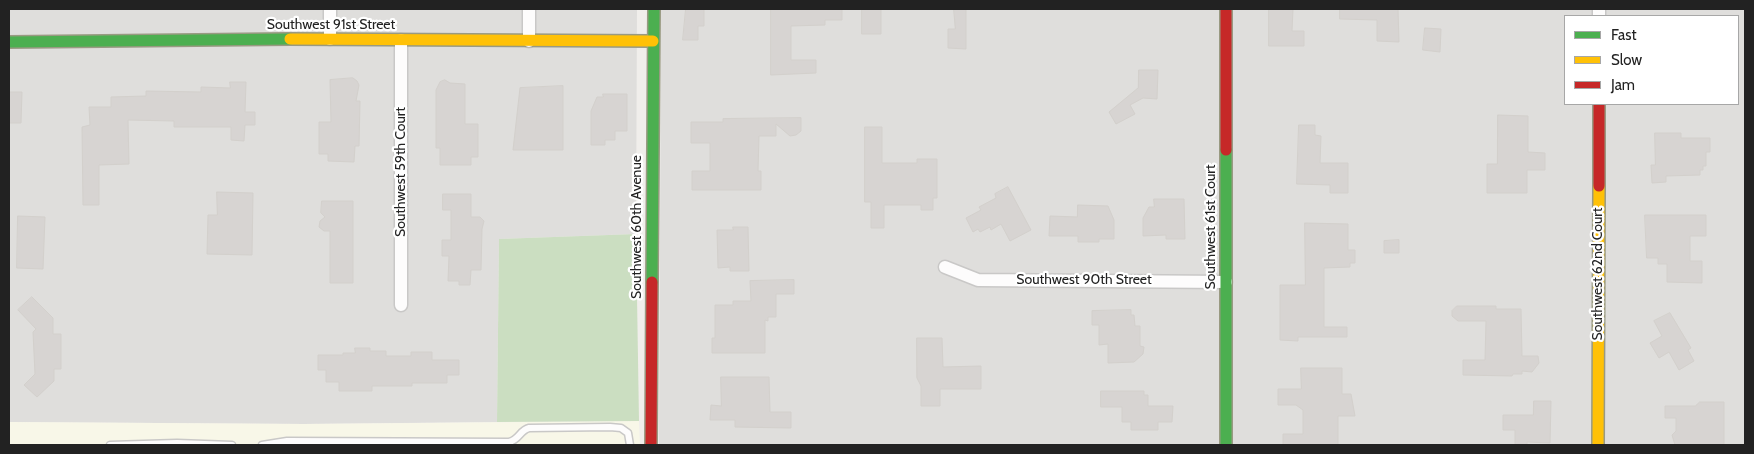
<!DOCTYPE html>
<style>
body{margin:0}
#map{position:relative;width:1754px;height:454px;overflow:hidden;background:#f0eeeb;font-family:Cabin,sans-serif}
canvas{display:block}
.frame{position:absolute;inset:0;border:10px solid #222;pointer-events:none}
.legend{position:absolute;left:1564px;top:15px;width:175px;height:90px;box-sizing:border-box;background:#fff;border:1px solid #a7a7a7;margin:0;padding:6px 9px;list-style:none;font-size:15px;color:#222}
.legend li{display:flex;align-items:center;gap:10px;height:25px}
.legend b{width:25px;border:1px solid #a7a7a7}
</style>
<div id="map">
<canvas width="1754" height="454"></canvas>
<div class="frame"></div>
<ul class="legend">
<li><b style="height:6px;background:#4caf50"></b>Fast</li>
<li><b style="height:6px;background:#ffc107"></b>Slow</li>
<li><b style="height:6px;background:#c62828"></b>Jam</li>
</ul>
</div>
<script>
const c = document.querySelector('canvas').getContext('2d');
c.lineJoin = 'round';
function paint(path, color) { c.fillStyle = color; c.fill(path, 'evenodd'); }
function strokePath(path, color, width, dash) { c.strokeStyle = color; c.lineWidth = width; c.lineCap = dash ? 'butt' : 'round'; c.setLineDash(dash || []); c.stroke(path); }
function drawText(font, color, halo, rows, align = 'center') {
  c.font = font + ' Cabin,sans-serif'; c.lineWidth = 4.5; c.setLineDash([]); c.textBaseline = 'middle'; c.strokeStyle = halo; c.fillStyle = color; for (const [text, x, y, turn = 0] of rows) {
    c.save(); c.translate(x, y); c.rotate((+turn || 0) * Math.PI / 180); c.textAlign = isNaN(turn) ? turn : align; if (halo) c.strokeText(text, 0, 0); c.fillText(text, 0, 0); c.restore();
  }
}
const residential = new Path2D(`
 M9,9h628l-1,225 -137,5 -2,183 -193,2 -295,-2z
 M661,9h1084v436h-1086zM1565,16h173v88h-173z`);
const education = new Path2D(`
 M639,421l1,24h-631v-23l295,2z`);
const forest = new Path2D(`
 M636,234l3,187 -142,1 2,-183z`);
const building = new Path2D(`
 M686,9h18v17h-6v14h-15z
 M771,9h71v11h-17v5l-34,1v34h25v13l-45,2z
 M862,9h19v25h-19z
 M954,9h12v40l-18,-1v-19h7z
 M1269,9h24l-1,22h12v15h-35z
 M1340,9h58l1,33 -22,-1v-21l-37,-1z
 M1425,28l16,1 -1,23 -17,-2z
 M1139,70h19l-1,29 -14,-1 -13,7 5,9 -19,10 -7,-12 29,-24z
 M353,78l4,3 2,4 -3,16h4l-1,45h-4l-1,16 -26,-1v-7h-9v-32h12l-1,-42z
 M445,80l5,3 15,1v40h13v33h-7v8h-31v-17h-4v-58l4,-8z
 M230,82h16l-1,30h10v13h-10l-1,16 -13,-1v-13h-57v-6l-46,-1 1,44 -30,1v40h-16l-1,-78 8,-2 -1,-18h22v-10l35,-1v-5l55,1v-5l29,1z
 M563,86v64h-50l7,-62z
 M9,92h13l-1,31h-12z
 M603,94h24v37h-12v9h-10v5h-14v-34l6,-14h6z
 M1498,115l30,1v36l17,1v17h-18v23h-40v-29h10z
 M801,118v13l-5,4 -6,1 -14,-12v12h-17l-1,35h3v19h-69v-19h18v-28h-19v-21h32v-3z
 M1299,125h16v10l6,1 -1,27h28v30h-18v-8l-33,-1z
 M865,127h17v36h35v-4h20v39h-4v12h-12v-5h-37v23h-13v-26h-6z
 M1655,133h26v5h29v14h-4v14h-3v4h-3v5l-34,1v6l-14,1 -1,-18h4z
 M1008,187l23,43 -21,11 -9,-17 -10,6 -1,-3 -10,5 -2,-3 -5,3 -7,-14 15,-8 -2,-3 17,-9 -1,-4z
 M217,192l36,1 -1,62 -45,-1 1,-39h9z
 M443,194h28v23h9l4,4 -2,8 -1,41h-10l-1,15h-11v-4h-11l1,-25h-7v-16h9v-30h-8z
 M1154,199h30l1,40h-19v-4l-23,1v-18l6,-11h5z
 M322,201h31v82h-23v-52h-6l-5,-4 1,-6 5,-4 -4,-4z
 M1078,205l30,1 6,14v19h-15v3h-21v-6h-29l1,-20 27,1z
 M1645,215h61v21h-16v25h12v22l-35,-1v-18h-9v-6h-11z
 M18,216l27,1 -2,52 -26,-1z
 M1305,223l43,1v26h7v13h-5v4l-26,1v59h23v10h-49v4l-18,-1v-55h25z
 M733,227h15l1,44h-19v-4l-12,1 -1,-38h16z
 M1399,240v13h-15v-12z
 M794,280v14h-18v23h-8v4l-3,-1v33h-53v-15h3v-33h18v-4h18l-1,-20z
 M32,297l21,21v16h8v35h-7v12l-17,16 -13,-12 11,-11 -2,-42 3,-3 -18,-19z
 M1457,306h39v3h25l1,47h16l1,7 -7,9 -10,-1v3h-9l-1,2 -49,-1v-15h22l1,-39h-28l-6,-5v-5z
 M1131,310v5h3l1,11h5v20l4,1 -1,7 -9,8 -26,1v-19l-9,1v-20h-7v-14z
 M1670,313l21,35 -3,2 6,11 -15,9 -10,-18 -10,6 -9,-15 12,-7 -8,-15z
 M917,338h25l1,29 38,-1v23h-41v17h-19v-20l-4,-8z
 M355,348h15v3h16v5h25v-4h21v8h27v15h-12v8h-35v3h-40v5h-33v-9h-13v-12h-8v-15h25v-2h12z
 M1301,368h41v26h9l4,22h-17v29h-55v-11h20v-24l-7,-5h-18v-16h23z
 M721,377h48l1,35h21v16l-56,-1v-7h-25l1,-15 10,1z
 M1101,391h43v4h4v11h25l-1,16h-14v8h-27v-8h-9v-15h-21z
 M1534,401h17l-1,42 -23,-1v3h-12v-15h-12v-15h30z
 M1700,402h24v43h-49l-3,-10 4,-4v-13h-11v-12h30z`);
const lane = new Path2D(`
 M110,445l67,-2 55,2
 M262,445l25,-4 222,1c10,-2 11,-12 20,-14l81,-1 11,1 7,5 2,12`);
const street = new Path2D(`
 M529,9v32
 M1599,9v7
 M330,39v-30
 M401,40v265
 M945,267l33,13 248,2`);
const fast = new Path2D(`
 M9,42l281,-3
 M1226,150v295
 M652,282l2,-273`);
const slow = new Path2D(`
 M290,39l363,2
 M1598,445l1,-259`);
const jam = new Path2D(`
 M1226,9v141
 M1599,186v-82
 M651,445l1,-163`);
const streetNames = [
 ["Southwest 91st Street",331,25],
 ["Southwest 59th Court",401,172,-90],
 ["Southwest 60th Avenue",637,227,-90],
 ["Southwest 61st Court",1211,227,-90],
 ["Southwest 62nd Court",1598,274,-90],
 ["Southwest 90th Street",1084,280]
];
paint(residential, '#dfdedc');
paint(education, '#f8f7e8');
paint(forest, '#cbdec1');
paint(building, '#d7d4d2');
strokePath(building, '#d3d0cc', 1);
strokePath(lane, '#c9c8c7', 9);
strokePath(street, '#c9c8c7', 15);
strokePath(fast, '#999a82', 14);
strokePath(slow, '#999a82', 14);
strokePath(jam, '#999a82', 14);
strokePath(lane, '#fdfcfc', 6);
strokePath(street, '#fdfcfc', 12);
strokePath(fast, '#4caf50', 11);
strokePath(slow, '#ffc107', 11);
strokePath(jam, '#c62828', 11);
drawText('14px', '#222', '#fff', streetNames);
</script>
